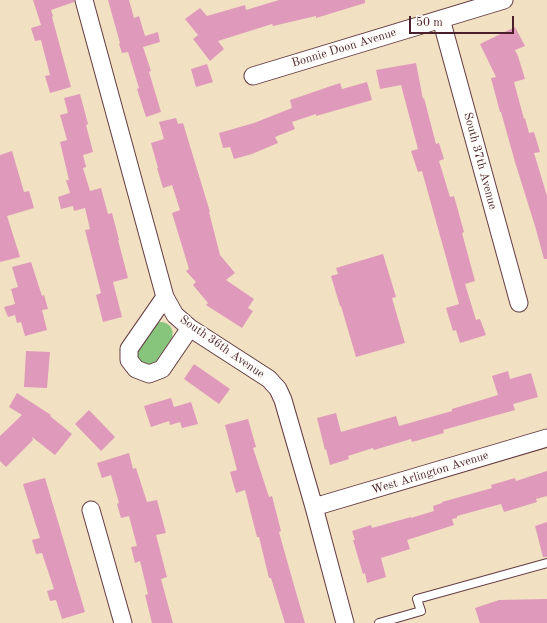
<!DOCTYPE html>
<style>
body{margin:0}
#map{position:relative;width:547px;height:623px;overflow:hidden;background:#f1e0c2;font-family:"Old Standard TT",serif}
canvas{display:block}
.scale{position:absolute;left:409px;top:16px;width:105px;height:18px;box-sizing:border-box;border:2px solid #4a1f2b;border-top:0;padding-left:5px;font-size:12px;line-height:14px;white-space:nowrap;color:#4a1f2b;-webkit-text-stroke:3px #fdfcf7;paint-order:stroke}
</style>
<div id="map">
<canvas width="547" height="623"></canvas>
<div class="scale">50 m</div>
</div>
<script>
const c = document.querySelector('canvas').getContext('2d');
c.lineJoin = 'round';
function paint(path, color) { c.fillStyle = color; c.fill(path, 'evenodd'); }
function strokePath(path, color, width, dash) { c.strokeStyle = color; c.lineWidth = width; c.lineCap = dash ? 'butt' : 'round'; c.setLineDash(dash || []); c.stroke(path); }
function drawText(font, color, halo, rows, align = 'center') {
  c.font = font + ' "Old Standard TT",serif'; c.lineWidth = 3; c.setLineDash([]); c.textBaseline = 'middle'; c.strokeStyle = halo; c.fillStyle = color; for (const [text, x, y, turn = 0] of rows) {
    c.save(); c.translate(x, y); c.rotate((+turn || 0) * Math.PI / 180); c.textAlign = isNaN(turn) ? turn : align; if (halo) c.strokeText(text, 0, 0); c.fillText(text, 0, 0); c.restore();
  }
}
const green = new Path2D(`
 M161,322c9,1 13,7 11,16l-16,23 -3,3 -8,2 -8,-6v-8l19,-29z`);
const building = new Path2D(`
 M33,0h41v2l-23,8 2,6 -1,1 19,70 -21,6 -5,-17 5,-1 -9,-35 -6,1 -4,-13 10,-3z
 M108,0h21l5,18 5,-2 6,20 13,-4 2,10 -17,5 8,24 -2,1 12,40 -15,5 -9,-28 2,-1 -11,-36 -6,1 -3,-9 1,-1z
 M279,0h86v3l-49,15v-2l-43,10 -1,-2 -54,17 6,8 -14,12 -17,-22 5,-4 -13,-16 15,-11 7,8 38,-11 1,5z
 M515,27l10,19 -10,4 3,6 7,23 -11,3 10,37 1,-1 4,15 5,-1 6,20 -6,1 13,43v63h-3l-9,-33 -20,-64 -14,-50h-1l-9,-34 5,-1 -16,-33z
 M416,63l7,36 1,-1 12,46 3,-1 5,16 -5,2 11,36 4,-1 10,36 -2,1 13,48 -10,3 11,36 4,-1 6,16 -26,8 -4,-13 -3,1 -7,-23 13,-4 -37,-133 -4,1 -7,-21 7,-2 -17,-64 -21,4 -4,-19z
 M207,64l6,18 -17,5 -5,-18z
 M367,82l5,18 -56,16v-2l-24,8 3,7 -20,8 3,6 -26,11 -18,5 -4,-12 -7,1 -4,-15 35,-10 38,-15 -2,-8 50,-17 2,6z
 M80,94l8,30 -2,1 7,27 -10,3 3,12 -3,1 7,23 11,-3 7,26 4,-1 7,27h-1l10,38 -15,4 9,35 -19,5 -7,-27 5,-2 -16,-63 5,-1 -5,-21 -11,3 -1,-5 -12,3 -3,-12 12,-4 -4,-13h3l-9,-38 7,-2 -7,-25 8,-2 -4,-15z
 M176,118l2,6 5,-1 27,89h-1l11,43 15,18 -9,7 28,19 -6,9 5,3 -11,17 -36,-23 2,-2 -15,-18 3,-3 -10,-11 3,-2 -17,-56 8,-3 -8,-25 -9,3 -6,-20h1l-7,-25 13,-4 -5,-17z
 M12,151l12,41 5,-1 5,17 -27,8 13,41 -20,5v-107z
 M383,254l13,43 -4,1 13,45 -49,14 -15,-51h-1l-9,-30 7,-2 -2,-6z
 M31,262l11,34 2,-1 4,14 -6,1 5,20 -22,6 -4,-14 -4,1 -2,-8 -7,2 -4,-10 11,-3 -4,-15 7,-2 -6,-20z
 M26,351l24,1 -3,36 -23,-1z
 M194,364l36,25 -11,15 -35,-25z
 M508,371l2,8 21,-6 7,24 -25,7 2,6 -72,20 1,3 -32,9 -1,-3 -37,11 -1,-2 -25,8 1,3 -19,6 -4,-16 -1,1 -8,-32 19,-5 5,19 55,-16 3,10 53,-15v-2l46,-14 -6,-19z
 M17,393l34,22 -1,1 22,18 -17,21 -23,-18 1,3 -27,27 -6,-6v-25l22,-21 -13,-8z
 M171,398l3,9 17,-5 7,22 -16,4 -2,-6 -10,3 -1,-4 -18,6 -7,-21z
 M89,410l26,27 -14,14 -26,-27z
 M248,419l8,28 -3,1 16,49 3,-1 9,35 -2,1 14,50 12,41h-20l-14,-45h-2l-10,-41h-2l-12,-47 -9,3 -6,-21 7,-2 -12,-45z
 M129,453l4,16 3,-1 11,34 10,-2 9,33 -10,2 11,42 -6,2 12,44h-21l-7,-28 3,-1 -8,-33 -5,2 -4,-16 6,-1 -8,-30 -8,2 -4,-14 2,-1 -8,-28 -9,3 -5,-15z
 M547,471v25l-11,3 1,3 -33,10 -3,-8 -44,12v2l-5,1 2,6 -47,15 3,9 -29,9 5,19 -19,6 -2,-10 -2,1 -10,-34h2l-3,-9 19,-6 1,3 39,-11v1l23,-7 -1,-5 9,-3v-1l50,-14 -1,-3 24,-7 1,3z
 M45,478l40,134 -23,7 -6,-19 -6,1 -3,-10 7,-2 -12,-36 -6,1 -4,-14 8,-2 -17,-54z
 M547,522v35h-4l-8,-31z
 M547,599v24h-67l-5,-15 24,-8z`);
const lane = new Path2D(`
 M379,623l42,-12 -4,-12 130,-36`);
const street = new Path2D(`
 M84,0l81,297 10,18 15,13 79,51 9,10 5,11 31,107 31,116
 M441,19l78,284
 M253,76l251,-76
 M165,297l-36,52v11l7,9 13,5 13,-5 28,-41
 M314,507l233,-69
 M91,510l32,113`);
const streetNames = [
 ["Bonnie Doon Avenue",344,48,-17],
 ["South 37th Avenue",480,161,75],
 ["South 36th Avenue",222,347,35],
 ["West Arlington Avenue",430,473,-17]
];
paint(green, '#87c57c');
paint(building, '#df99bb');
strokePath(lane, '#633c42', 10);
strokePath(street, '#633c42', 19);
strokePath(lane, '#fff', 8);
strokePath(street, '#fff', 17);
drawText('12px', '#4a1f2b', '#fdfcf7', streetNames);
</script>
